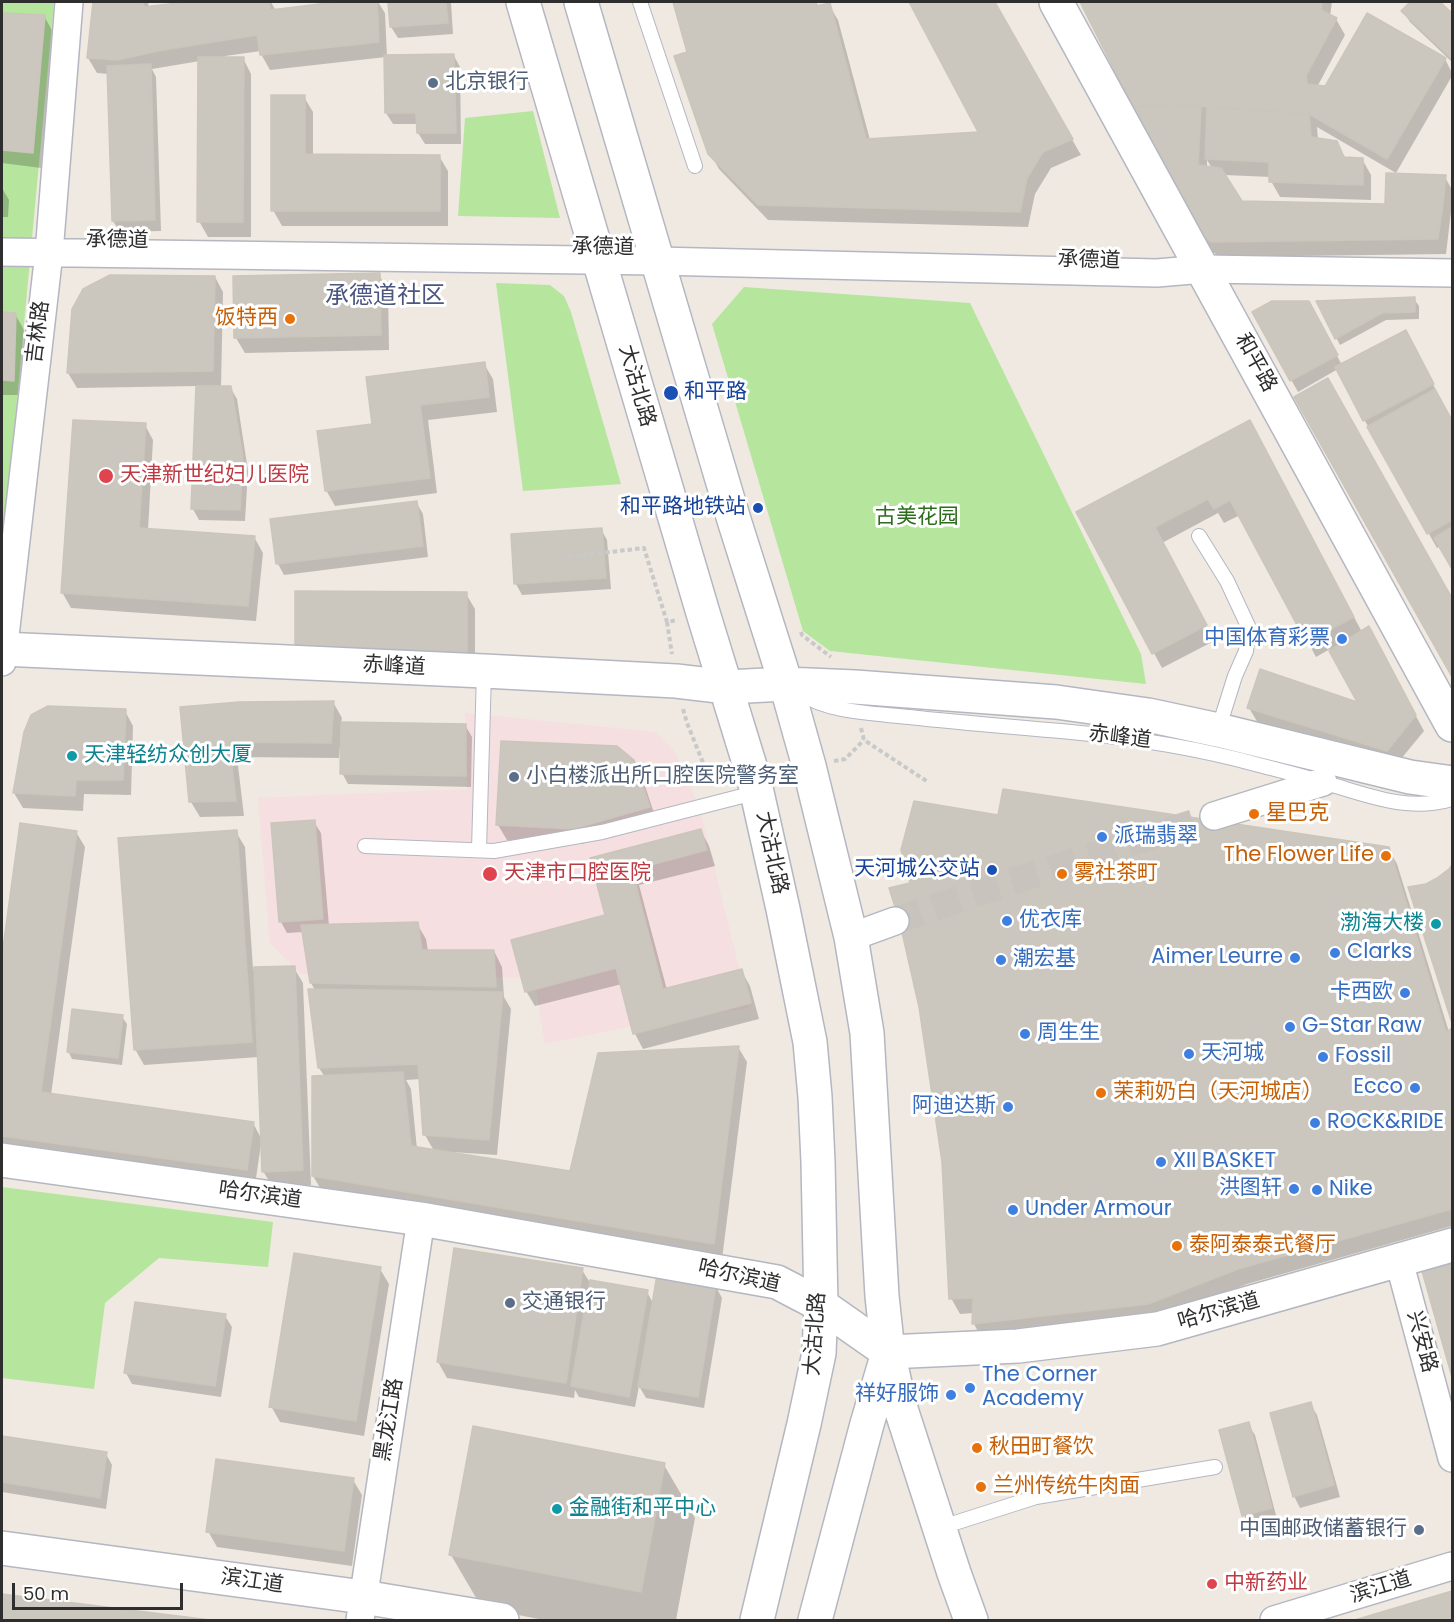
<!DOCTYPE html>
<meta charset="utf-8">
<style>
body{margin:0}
#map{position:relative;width:1454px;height:1622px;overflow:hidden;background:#efe9e1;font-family:Poppins,sans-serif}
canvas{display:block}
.frame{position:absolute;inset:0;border:3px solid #2e2e2e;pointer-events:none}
.scale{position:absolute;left:12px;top:1583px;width:171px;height:27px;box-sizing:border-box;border:3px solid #2e2e2e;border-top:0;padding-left:8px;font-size:18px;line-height:21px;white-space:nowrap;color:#2e2e2e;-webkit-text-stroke:4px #fff;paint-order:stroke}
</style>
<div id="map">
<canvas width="1454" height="1622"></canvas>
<div class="frame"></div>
<div class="scale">50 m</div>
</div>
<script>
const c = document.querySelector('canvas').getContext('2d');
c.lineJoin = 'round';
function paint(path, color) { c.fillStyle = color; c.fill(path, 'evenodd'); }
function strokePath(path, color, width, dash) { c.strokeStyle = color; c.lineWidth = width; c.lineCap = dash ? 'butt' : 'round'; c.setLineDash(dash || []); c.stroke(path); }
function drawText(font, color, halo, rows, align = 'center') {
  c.font = font + ' Poppins,"Noto Sans SC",sans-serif'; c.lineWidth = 6; c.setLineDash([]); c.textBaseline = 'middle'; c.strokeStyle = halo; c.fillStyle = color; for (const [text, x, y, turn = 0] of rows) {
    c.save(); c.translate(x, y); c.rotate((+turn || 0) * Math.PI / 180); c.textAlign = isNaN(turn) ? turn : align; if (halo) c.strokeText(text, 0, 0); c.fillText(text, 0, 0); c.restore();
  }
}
const medical = new Path2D(`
 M465,713l190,19 19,18 25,56 50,202 -121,19 -83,17 -11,-66 -234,-4 -30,-31 -12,-145 209,-9z`);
const green = new Path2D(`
 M2,2h52l-52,559z
 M533,111l27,107 -102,-2 7,-98z
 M496,283l54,2 14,11 7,16 50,172 -98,7z
 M744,287l226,16 171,351 5,30 -316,-33 -27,-20 -91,-307z
 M2,1187l271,35 -5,45 -109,-9 -54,45 -11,86 -92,-11z`);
const shadow = new Path2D(`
 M95,2h53l1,6 50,-6h72l5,9 72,-9h30l7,11 2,44 67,-1 6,11 1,77h-36l-7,-11v-9h-25l-7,-11v-56l-116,13 -9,-16v-3l-36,5v2h18l8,16v163h-43l-9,-16 1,-160 -48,8 4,8 5,154 -41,1 -7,-11 -4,-147 -12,-1 -9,-15z
 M389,2h62l2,32 -55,4 -7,-11z
 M675,2h141l3,5 10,-2 9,15 32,120 111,-6 -70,-132h82l88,153 -30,13 -16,26 -7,33 -260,-7 -49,-51 -9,-16 -21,-100z
 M1081,2h251l-2,14 6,3 9,16 -28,52h9l119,-28 7,14v3l-56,97 -79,-46 1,13 18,2 10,17h16l9,16v25l-91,-3 -9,-16v-4l-47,-2 17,27 145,4 59,-29 7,13v13l-6,51 -225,3 -15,-9zM1207,160l5,8h-5z
 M1412,2h26l14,13v47l-42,-40 -7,-11z
 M2,14l42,2 9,16 -12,136 -39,-5z
 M304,97l9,15v44h126l9,15v55h-166l-9,-16z
 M2,188l7,12 -1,17h-6z
 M379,275l9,15 1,60 -144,3 -9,-15z
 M215,277l8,15 -2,95h9l7,12 11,72 -3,50 -46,-1 -6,-11 4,-123 -120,2 -9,-15z
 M1414,299l5,7v13l-33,1 -46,25 -22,-43z
 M1308,303l34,62 70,-22 27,53 -1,1 14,26v143l-11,-20 -4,2 -72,-127 -27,-52 -40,23 -44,-79z
 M2,314h13l9,16 -2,65h-20z
 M484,364l9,15 4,33 -69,8 9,73 -102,13 -9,-16 48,-65z
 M1327,380l125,221v73l-156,-277z
 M145,425l8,15 -5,90 106,7 9,16 -7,68 -185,-13 -9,-16z
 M1258,438l104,194 15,11 47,88 -28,34 -138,-42 -9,-15 112,-4 -31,-55 -14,8 -76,-142 -16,8 -6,-10 -56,30 52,98 -52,27 -84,-155z
 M416,502l7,12 5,43 -144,18 -6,-11z
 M601,529l6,11 4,49 -89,6 -6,-11z
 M466,594l9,15v59l-169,-1z
 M333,702l9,16 -1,5 124,2 7,12 -1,50 -123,-3 -6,-11v-27l-2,-1 -1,13 -102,-1 7,59 -44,1 -9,-15 -10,-94z
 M125,711l8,15 -2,69 -47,-1 -1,17 -60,-3 -9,-15z
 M633,761l9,16 15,45 -75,22 -75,-4 -9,-15z
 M999,816l389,32 9,16 52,168 3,-1v195l-205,58 -90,35 -175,20 -8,-15v-11l-14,1 -9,-16 -7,-136 -32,-277z
 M314,822l7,11 8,93 88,-2 9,15 2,12h66l8,16 2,30 7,12 -14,146 -46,-3 -1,2 121,19 167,-126 9,15 -25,197 -400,-68 -9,-15 12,-99 -6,-9 -4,-78 -4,-7 -7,-51 -17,1 -6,-11 -8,-97zM421,1079l4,56 9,16 -17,-2 -6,-60 -5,-9z
 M21,824l55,8 9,15 -34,248 202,28 9,17 -3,-83 -115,8 -9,-16 101,-217 9,15 8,122 41,-1 9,15 8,202 -39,1 -9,-15 -1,-26 -1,-1 -6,41 -253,-36v-183z
 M701,831l8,15 6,20 -76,19 28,105 74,-20 9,16 9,33 -116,30 -8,-15 -13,-50 -87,22 -9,-15 81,-75 -15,-57z
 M1452,867v151l-42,-130 17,-3z
 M122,1017l5,7 -5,41 -50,-6 -4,-8z
 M1452,1264v108l-28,-100z
 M380,1269l9,15 -25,152 -84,-14 -9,-16z
 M582,1270l7,11 58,11 6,11 63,-16 6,11 -18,110 -58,-10 -7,-12 -4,21 -56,-10 -4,-7 -1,8 -127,-20 -9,-16z
 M225,1316l7,11 -11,70 -89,-13 -6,-11z
 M1310,1404l7,11 23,82 -40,11 -6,-12z
 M1248,1424l7,11 22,84 -27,8 -6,-12z
 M2,1437l104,17 6,11 -6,44 -104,-17z
 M664,1465l31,53 -19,102h-132l-62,-12 -31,-53z
 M353,1480l9,15 -10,71 -135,-19 -9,-16z
 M1452,1593v27h-91z
 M2,1595l197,25h-197z`);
const building = new Path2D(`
 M93,2h50l1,5 42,-5h83l1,8 66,-8h41l2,40 -119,13 -3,-20 -100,16 -39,9 -31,-2z
 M388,2h58l2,21 -58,4z
 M673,2h142l1,4 14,-3 36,136 112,-7 -69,-130h86l78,137 -30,13 -16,26 -7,34 -262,-7 -50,-51 -34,-98 13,-4z
 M1080,2h242l-1,8 16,8 -31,58 1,8 18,2 -16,28 -139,-10 -37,3z
 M1410,2h30l12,11v46l-51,-48z
 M2,13l43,2 -12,138 -31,-3z
 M1367,13l79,45 -59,101 -78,-45z
 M454,54l2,79h-39l-1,-20h-31l-1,-58z
 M198,57h46l-1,165h-46z
 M151,64l4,156 -43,1 -5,-155z
 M271,95h34v59l135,1v56h-169z
 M1170,104l31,2 -3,59 23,3 21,33 143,3 1,-31 60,2 -3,29 -5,35 -226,3 -17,-10 -62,-125z
 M1207,107l102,7 2,23 26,4 7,16 19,1v27l-94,-3v-20l-64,-3z
 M380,273l1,62 -147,3 -1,-62z
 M110,275l105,1 -2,95 -146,2 5,-64 11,-20z
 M1415,297v15l-33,1 -47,26 -19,-38z
 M1272,301h37l29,54 -48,26 -38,-69z
 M2,312l14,1 -2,68 -12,-1z
 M1406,330l28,54 -71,37 -28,-54z
 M485,362l4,35 -69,8 10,73 -105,13 -8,-60 55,-7 -6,-47z
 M1328,378l124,220v79l-158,-280z
 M196,386h35l12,72 -3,52 -49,-1z
 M1435,389l17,31v100l-25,14 -60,-107z
 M73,420l73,3 -7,105 116,8 -7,70 -187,-13z
 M1250,420l104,197 -48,25 -76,-142 -16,9 -6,-10 -53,28 52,98 -55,29 -76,-142z
 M417,501l6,45 -147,18 -6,-45z
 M1452,527v42l-18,-31z
 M602,528l4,50 -92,6 -3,-50z
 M295,591l172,1v62l-172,-2z
 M1369,626l47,89 -29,36 -140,-43 13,-39 97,33 -28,-51z
 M334,701l-3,42 -102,-1 7,59 -47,1 -9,-95 59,-5z
 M48,706l78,3 -3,71h-47l-1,16 -62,-3 11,-61 7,-17z
 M341,722l125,2v52l-126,-2z
 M501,741l116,5 17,14 16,47 -77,22 -77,-4z
 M1003,789l386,58 57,185 6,-4v181l-214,60 -90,35 -176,20 1,-26 -24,1 -7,-137 -23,-155 -20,-88 -10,-31 21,-5 -9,-33 13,-49 84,14z
 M315,820l8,99 -44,3 -8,-99z
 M20,823l57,8 -36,261 213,30 -7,48 -245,-34v-181z
 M701,829l6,21 -75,20 31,119 79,-20 9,34 -118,31 -17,-66 -91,24 -14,-52 94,-25 -15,-57z
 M237,830l15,212 -118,8 -16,-212z
 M1452,865v96l-17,9 -27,-83 18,-3 11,-6 12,-9z
 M418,922l4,28h72l2,37 -186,-4 -9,-58z
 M1452,961v62l-17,-53z
 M295,966l8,204 -41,2 -8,-205z
 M308,989l195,3 -14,148 -66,-5 -5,-71 -100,4z
 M72,1009l51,6 -5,43 -51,-6z
 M739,1046l-25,198 -402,-68v-100l91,-4 8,74 159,25 28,-118z
 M454,1248l129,20 -17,115 -129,-21z
 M294,1253l87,14 -25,154 -87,-14z
 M1452,1263v114l-30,-106z
 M657,1275l59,10 -18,112 -60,-10z
 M590,1280l58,10 -19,107 -58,-11z
 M135,1302l91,12 -11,72 -91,-13z
 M1311,1402l23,83 -41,12 -23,-84z
 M1249,1422l23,86 -30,8 -23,-86z
 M473,1426l192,37 -24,129 -192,-37z
 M2,1436l105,16 -7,46 -98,-16z
 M216,1459l138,19 -10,73 -138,-19z
 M1452,1591v29h-97z
 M2,1594l208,26h-208z`);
const minorTunnel = new Path2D(`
 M895,921l97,-33 222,-72`);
const path = new Path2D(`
 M568,557l76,-9 23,74 11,-2
 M667,622l5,32
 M801,632l1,3 29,22
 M683,709l4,14 25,62
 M861,728l3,12 64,42
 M834,761l11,-2 19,-19`);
const service = new Path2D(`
 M640,2l55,164
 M1199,536l28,45 21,45 -2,25 -11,25 -17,54
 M799,693c32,20 73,20 110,24 54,6 108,10 162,15 63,6 127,16 188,33 23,6 47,12 70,19 42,12 79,28 123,15
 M365,846l129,5 108,-19 156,-40
 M479,850l5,-179
 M939,1528l97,-31 179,-30`);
const minor = new Path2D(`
 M2,252l655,9 500,12 47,-4 248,4
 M2,662l47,-409 20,-251
 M1214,816l109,-34
 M851,937l44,-16
 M1399,1261l53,197
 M360,1620l61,-401
 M1274,1620l178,-54`);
const tertiary = new Path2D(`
 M1056,2l396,723
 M2,1160l419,59 356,63 44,23 67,47 130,-6 139,-17 295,-84
 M2,1548l361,49 139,23`);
const secondary = new Path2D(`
 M523,2l180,611 51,166 29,130 27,133 5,55 3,65 3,143 -2,48 -15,71 -47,196
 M581,2l153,518 52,164 23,82 42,171 16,96 15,263 6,56 12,54 54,167 17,47
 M2,649l482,22 192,10 51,6 59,-3 69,3 201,15 92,13 70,15 192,47 42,6
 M815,1620l52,-196 21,-71`);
const markers = [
 [433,83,6,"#5c6f8a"],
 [290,319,6,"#e8710a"],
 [671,393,8,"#1a4fb4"],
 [106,476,8,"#e0444e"],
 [758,508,6,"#1a4fb4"],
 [1342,639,6,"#3f7fe0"],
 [72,756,6,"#0f9aa8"],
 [514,777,6,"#5c6f8a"],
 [1254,814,6,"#e8710a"],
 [1102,837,6,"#3f7fe0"],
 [1386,856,6,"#e8710a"],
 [992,870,6,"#1a4fb4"],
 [490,874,8,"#e0444e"],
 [1062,874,6,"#e8710a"],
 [1007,921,6,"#3f7fe0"],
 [1436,924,6,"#0f9aa8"],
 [1335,953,6,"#3f7fe0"],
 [1295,958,6,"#3f7fe0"],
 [1001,960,6,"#3f7fe0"],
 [1405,993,6,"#3f7fe0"],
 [1290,1027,6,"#3f7fe0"],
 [1025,1034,6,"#3f7fe0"],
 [1189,1054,6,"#3f7fe0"],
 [1323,1057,6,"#3f7fe0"],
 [1415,1088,6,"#3f7fe0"],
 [1101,1093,6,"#e8710a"],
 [1008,1107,6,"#3f7fe0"],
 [1315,1123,6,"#3f7fe0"],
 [1161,1162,6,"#3f7fe0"],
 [1294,1189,6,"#3f7fe0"],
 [1317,1190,6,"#3f7fe0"],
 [1013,1210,6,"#3f7fe0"],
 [1177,1246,6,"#e8710a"],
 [510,1303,6,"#5c6f8a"],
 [970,1388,6,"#3f7fe0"],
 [951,1395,6,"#3f7fe0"],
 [977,1448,6,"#e8710a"],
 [981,1487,6,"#e8710a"],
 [557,1509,6,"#0f9aa8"],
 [1419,1530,6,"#5c6f8a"],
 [1212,1584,6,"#e0444e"]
];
const serviceNames = [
 ["北京银行",445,83],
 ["小白楼派出所口腔医院警务室",526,777],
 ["交通银行",522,1303],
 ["中国邮政储蓄银行",1407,1530,"right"]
];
const streetNames = [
 ["承德道",117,241,1],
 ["承德道",603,248,1],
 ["承德道",1089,261,2],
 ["吉林路",39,332,-83],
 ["和平路",1255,363,61],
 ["大沽北路",636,386,74],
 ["赤峰道",394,667,3],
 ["赤峰道",1120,738,7],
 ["大沽北路",771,853,78],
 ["哈尔滨道",260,1196,8],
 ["哈尔滨道",739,1277,13],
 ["哈尔滨道",1219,1312,-16],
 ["大沽北路",816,1334,-86],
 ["兴安路",1421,1342,75],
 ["黑龙江路",390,1420,-81],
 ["滨江道",252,1582,8],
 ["滨江道",1381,1588,-17]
];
const foodNames = [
 ["饭特西",278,319,"right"],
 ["星巴克",1266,814],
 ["The Flower Life",1374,856,"right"],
 ["雾社茶町",1074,874],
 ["茉莉奶白（天河城店）",1113,1093],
 ["泰阿泰泰式餐厅",1189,1246],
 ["秋田町餐饮",989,1448],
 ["兰州传统牛肉面",993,1487]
];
const transitNames = [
 ["和平路",684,393,"left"],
 ["和平路地铁站",746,508],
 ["天河城公交站",980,870]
];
const healthNames = [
 ["天津新世纪妇儿医院",120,476],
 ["天津市口腔医院",504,874],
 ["中新药业",1224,1584]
];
const parkNames = [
 ["古美花园",917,518]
];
const shopNames = [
 ["中国体育彩票",1330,639,"right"],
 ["派瑞翡翠",1114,837],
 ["优衣库",1019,921],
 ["Clarks",1347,953],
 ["Aimer Leurre",1283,958,"right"],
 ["潮宏基",1013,960],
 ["卡西欧",1393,993,"right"],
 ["G-Star Raw",1302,1027],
 ["周生生",1037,1034],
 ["天河城",1201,1054],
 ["Fossil",1335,1057],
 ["Ecco",1403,1088,"right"],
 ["阿迪达斯",996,1107,"right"],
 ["ROCK&RIDE",1327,1123],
 ["XII BASKET",1173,1162],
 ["洪图轩",1282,1189,"right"],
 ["Nike",1329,1190],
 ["Under Armour",1025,1210],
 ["The Corner",982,1376],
 ["Academy",982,1400],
 ["祥好服饰",939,1395,"right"]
];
const cultureNames = [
 ["天津轻纺众创大厦",84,756],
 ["渤海大楼",1424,924,"right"],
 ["金融街和平中心",569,1509]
];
const quarterNames = [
 ["承德道社区",385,297]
];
paint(medical, '#f5dfe0');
paint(green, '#b6e59e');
paint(shadow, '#0003');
paint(building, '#cbc7bf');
strokePath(building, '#cbc5ba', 1.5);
strokePath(minorTunnel, '#c8c4bd', 27, [27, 14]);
strokePath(service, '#b4b7c1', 16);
strokePath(minor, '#b4b7c1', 30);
strokePath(tertiary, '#b4b7c1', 36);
strokePath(secondary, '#b4b7c1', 36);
strokePath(path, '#c9c9c9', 4, [4.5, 3]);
strokePath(service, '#fff', 14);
strokePath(minor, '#fff', 27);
strokePath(tertiary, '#fff', 33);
strokePath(secondary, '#fff', 33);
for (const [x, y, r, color] of markers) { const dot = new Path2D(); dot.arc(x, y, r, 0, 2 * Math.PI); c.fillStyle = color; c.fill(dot); strokePath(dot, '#fff', 2); }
drawText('21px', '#4e5e75', '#fff', serviceNames, 'left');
drawText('21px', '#2e2e2e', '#fff', streetNames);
drawText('21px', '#c56008', '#fff', foodNames, 'left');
drawText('21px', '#164399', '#fff', transitNames, 'right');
drawText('21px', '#be3a42', '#fff', healthNames, 'left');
drawText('21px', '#2c6e1b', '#fff', parkNames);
drawText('21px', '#366cbe', '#fff', shopNames, 'left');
drawText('21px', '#0d838f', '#fff', cultureNames, 'left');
drawText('24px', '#4d5680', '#fff', quarterNames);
</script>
